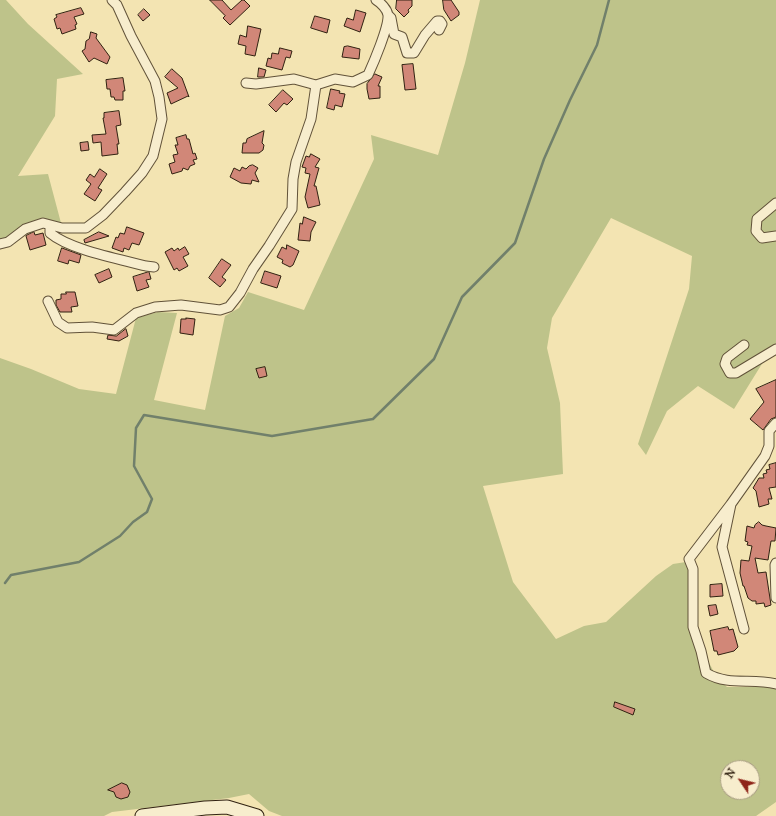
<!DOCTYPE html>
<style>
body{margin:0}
#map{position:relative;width:776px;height:816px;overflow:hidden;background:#f3e4b2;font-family:"IM FELL Great Primer",serif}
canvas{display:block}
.north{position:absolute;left:720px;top:760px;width:40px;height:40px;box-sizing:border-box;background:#f7edcd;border:1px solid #a79b82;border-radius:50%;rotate:305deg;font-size:11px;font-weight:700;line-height:16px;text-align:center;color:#302111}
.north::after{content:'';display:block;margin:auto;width:14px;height:18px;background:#8f2418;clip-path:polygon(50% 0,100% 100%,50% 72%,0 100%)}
</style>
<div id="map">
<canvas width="776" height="816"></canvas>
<div class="north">N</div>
</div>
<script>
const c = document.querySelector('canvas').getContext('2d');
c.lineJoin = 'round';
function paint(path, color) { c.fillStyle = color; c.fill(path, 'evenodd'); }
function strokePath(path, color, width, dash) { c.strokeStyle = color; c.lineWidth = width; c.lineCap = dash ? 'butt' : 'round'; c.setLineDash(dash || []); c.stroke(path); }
const green = new Path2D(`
 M0,0h6l22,24 55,50 -26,5 -2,37 -37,60 30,-2 13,49 -17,-2 -44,21z
 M480,0h296v344l-3,2 -39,63 -36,-23 -31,25 -21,44 -8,-11 51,-155 3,-33 -81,-38 -59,100 -5,30 13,55 3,71 -80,12 30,96 43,57 28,-13 22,-4 50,-46 17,-12 13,-2 5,10 6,53 8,30 11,21 11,11h26l16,-2 7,2v115l-20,14h-474l-13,-5 -20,-17 -20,4 -117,14 -8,4h-104v-458l31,11 48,20 37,5 20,-76 22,-6 19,1 -23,87 51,10 20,-94 14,-8 9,-16 56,18 70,-151 -3,-24 67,20 27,-92zM728,768h24v24h-24z`);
const stream = new Path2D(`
 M5,583l6,-8 68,-13 41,-26 13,-14 14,-10 5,-13 -18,-33 2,-38 8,-13 128,21 101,-17 61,-60 28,-62 53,-54 29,-84 26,-59 27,-55 12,-45`);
const building = new Path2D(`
 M210,0h12l9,10 11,-10h2l6,6 -20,19 -7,-7 2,-2z
 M397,0h15v6l-4,4 1,2 -5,5 -8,-8z
 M443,0h8l8,12v3l-8,6 -7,-11z
 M81,8l3,6 -10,3 3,7 -2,1 1,4 -14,5 -2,-6 -3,1 -3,-10 3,-2 -1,-2z
 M144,9l6,6 -7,6 -5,-6z
 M356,10l10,3 -6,19 -16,-6 3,-8 6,2z
 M315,16l15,4 -3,13 -16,-5z
 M248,26l13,3 -6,27 -10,-2 1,-8 -8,-2 2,-9 6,2z
 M91,32l6,2 -1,4 14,19 -3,7 -13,-6 -5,4 -7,-11 3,-2 1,-8 3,-2z
 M348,46l12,3 -1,10 -17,-2 2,-10z
 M280,48l12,3 -2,7 -4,-1 -4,13 -16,-4 2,-8 3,1 1,-6 6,1z
 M413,64l3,25 -11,1 -3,-25z
 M259,68l7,2 -2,7h-6z
 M172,69l10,9 7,19 -1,-1 -17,8 -4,-11 11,-5 -13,-11z
 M375,74l7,3 -4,9h2v12l-11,1 -2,-10v-5z
 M123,78l2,13h-2v9h-8l-1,-3h-3l-1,-8h-3l-1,-9z
 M331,89l9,2 -1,2 6,1 -3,13 -7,-2 -1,5 -7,-2z
 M283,90l10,9 -6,6 -3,-2 -8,9 -7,-7z
 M119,111l2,14 -5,1 3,18h-2l1,10 -16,2 -1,-14 -8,1 -1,-8 14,-1 -3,-16h1v-5z
 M264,131l-2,12 2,2 -1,5 -4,3h-17l1,-10h3l1,-4z
 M186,135l1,4h2l4,15 2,-1 2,6 -4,1 2,4 -5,2 -2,4 -5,-2 -1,3 -10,3 -3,-10 6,-2 -2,-7 5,-1 -3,-9h3l-2,-7z
 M88,142l1,8 -8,1 -1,-8z
 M311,154l9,5 -5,8 4,1 -5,18h2l4,19 -12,3 -3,-11 5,-23 -5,-1 1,-5 -4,-1 4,-11 3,1z
 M253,165l5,3 -3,5 4,9 -7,-2 -1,4 -10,-1 -11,-6 4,-9 6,3 2,-4 4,2 3,-3z
 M100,169l7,5 -9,14 4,2 -7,11 -11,-7 7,-10 -5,-4 4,-6 4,3z
 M304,217l12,5 -5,10 -1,9 -12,-1 2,-17 2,1z
 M127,227l17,6 -5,12 -7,-2 -3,7 -5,-2 -1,4 -11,-4 4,-11 2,1 2,-5 4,1z
 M34,232l1,3 8,-2 3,12 -16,5 -4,-14z
 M99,232l10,4 -24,7 -1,-3z
 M287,245l12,6 -6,14 -3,2 -8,-4 1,-3 -6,-3 5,-10 4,2z
 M185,247l4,7 -6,3 5,9 -9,5 -2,-3 -3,2 -9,-18 7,-4 2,3 4,-3 1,2z
 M62,248l19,7 -2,8 -10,-3 -1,4 -10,-3z
 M222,259l9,6 -9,12 4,3 -6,7 -11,-9z
 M109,269l3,8 -13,6 -4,-8z
 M265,271l16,5 -4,12 -16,-5z
 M149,272l2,7 -5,1 3,7 -12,4 -4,-14z
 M66,292h9l3,14 -7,1 1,5h-12l-4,-7v-5l5,-1v-5h5z
 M186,318l9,1 -2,16 -13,-2 1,-14h5z
 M126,329l2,7 -9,5 -12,-2 1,-4 8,1z
 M265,367l2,9 -8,2 -3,-9z
 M776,380v37l-5,2 -8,11 -13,-11 14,-17 -8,-13z
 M776,463v24l-7,1 3,11h-4l1,5 -10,3 -3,-16 -3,-3 6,-10h5l-1,-4 4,-1 -1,-3 4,-1 -1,-4z
 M759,522l3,3 4,1 10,2 -1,13h-4l-3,19 -13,-2 3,15 8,-1 5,33 -6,2 -1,-4 -8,1v-3h-4l-4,-3 -4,-12h-1l-3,-13 1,-13 8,1 3,-15 -5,-1 1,-3 -3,-1 2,-15 7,2 1,-3z
 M722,584l1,12 -13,1v-12z
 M716,605l2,9 -8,2 -2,-10z
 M728,627l1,3 4,-1 5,18 -4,4 -16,4 -1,-4h-3l-4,-20z
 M615,702l20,7 -2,6 -19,-8z
 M122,783l5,2 3,7 -2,5 -7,2 -5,-2 -2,-5 -6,-2z`);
const street = new Path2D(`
 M388,15l3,3 3,16 8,3 5,16h7l11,-18 12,-14h3l2,3 -3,6
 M246,83l10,1 38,-5 22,6
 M316,85l19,-6 18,3 15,-7c5,-11 21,-48 20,-60 -1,-6 -7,-12 -12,-15
 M776,203l-19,16 -1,12 6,7 14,-2
 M50,226v7c20,17 70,26 96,33l8,1
 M0,244l8,-2 17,-13 18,-6 19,5h24l17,-13 22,-23 17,-19 11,-17 9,-37 -3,-22 -4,-16 -24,-45 -14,-31 -5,-5
 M48,301l10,21 9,6 25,-1 22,3 22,-17 19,-6 26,-2 39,5 9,-3 11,-14 13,-24 16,-23 23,-37 1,-30 3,-17 15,-43 5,-34
 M744,345l-17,13 -2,6 5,9h6l40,-24
 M731,504l-42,55 4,10v58l8,24 5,22c24,14 46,4 70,11
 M776,563l-1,2 1,33
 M744,629l-22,-82 9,-43 34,-48 4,-10v-15l7,-8`);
const secondary = new Path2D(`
 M142,816l63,-8 22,-1 30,9`);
paint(green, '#bec38a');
strokePath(stream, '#71806b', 2.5);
paint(building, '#d18778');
strokePath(building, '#302111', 1);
strokePath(street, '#615239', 11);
strokePath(secondary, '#302111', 15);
strokePath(street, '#f7edcd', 9);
strokePath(secondary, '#f7edcd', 13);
</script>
